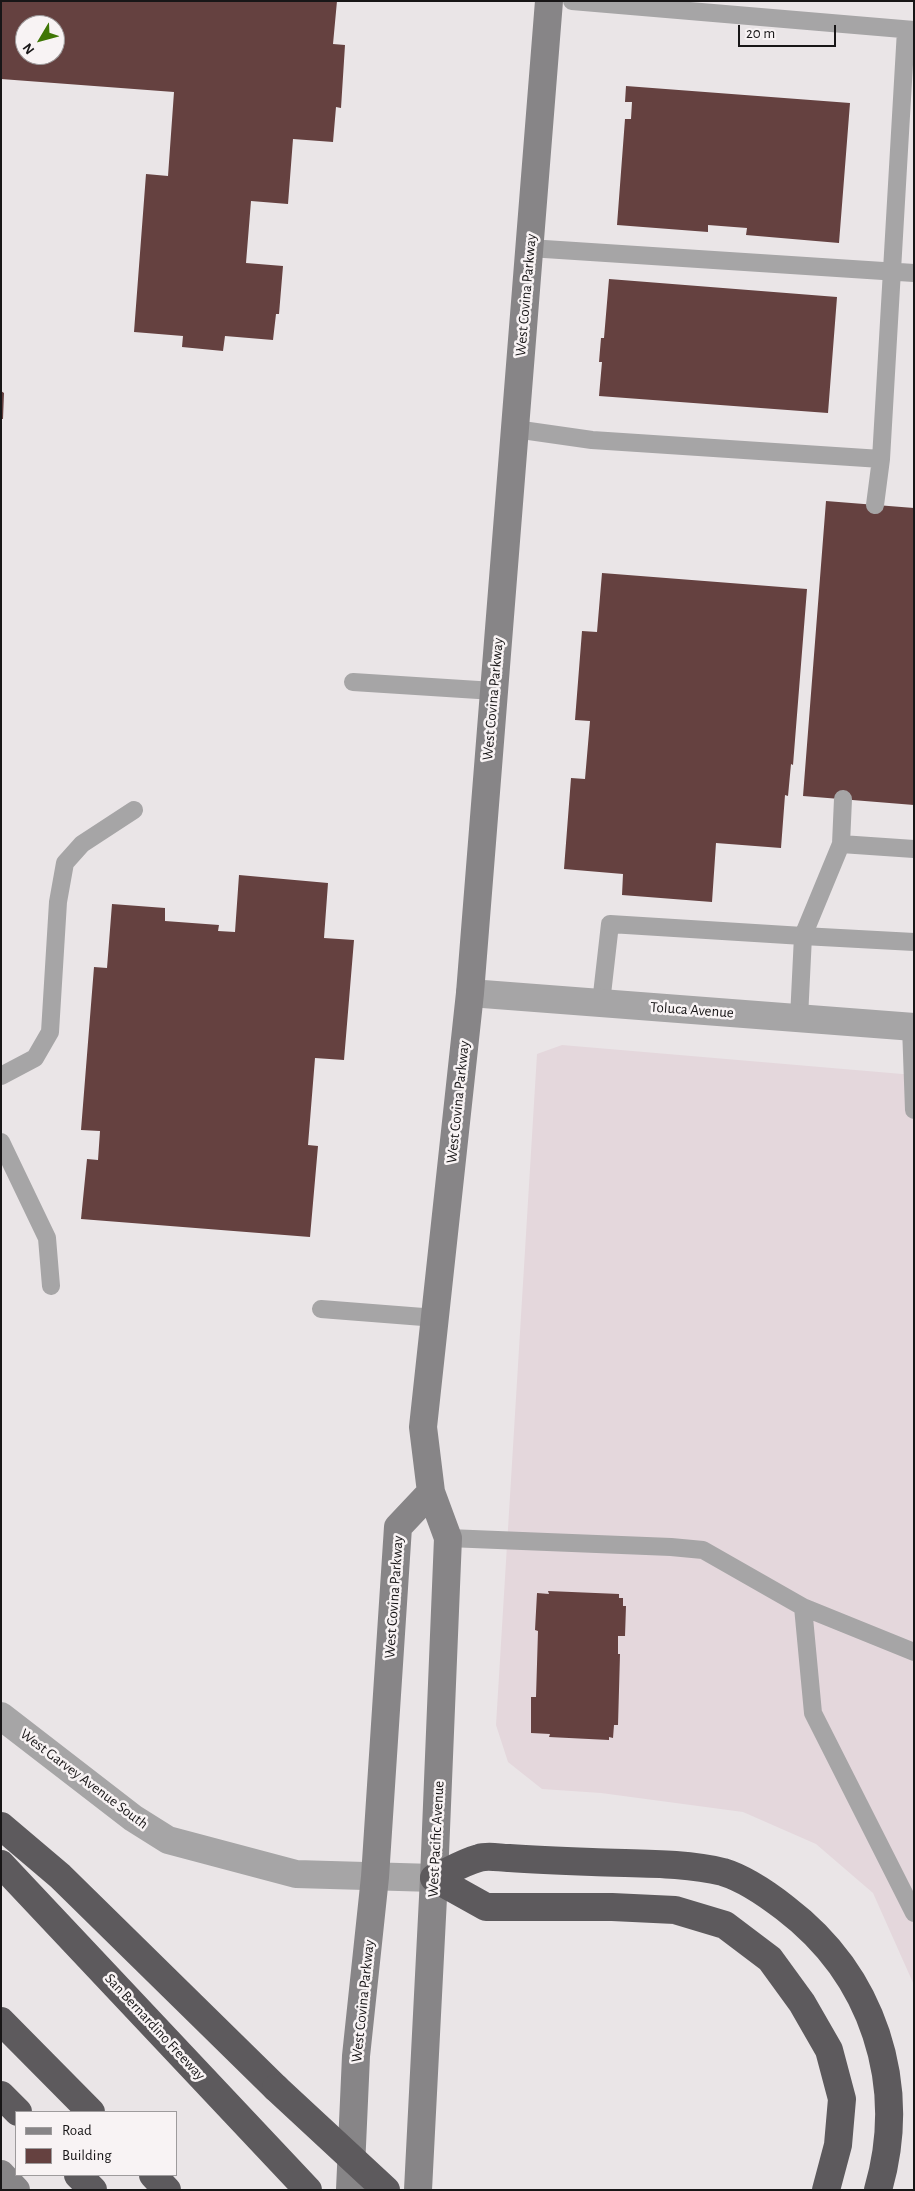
<!DOCTYPE html>
<style>
body{margin:0}
#map{position:relative;width:915px;height:2191px;overflow:hidden;background:#eae5e7;font-family:"Alegreya Sans",sans-serif}
canvas{display:block}
.frame{position:absolute;inset:0;border:2px solid #181617;pointer-events:none}
.legend{position:absolute;left:15px;top:2111px;width:162px;height:65px;box-sizing:border-box;background:#f8f3f4;border:1px solid #9e9b9c;margin:0;padding:6px 9px;list-style:none;font-size:15px;color:#181617}
.legend li{display:flex;align-items:center;gap:10px;height:25px}
.legend b{width:25px;border:1px solid #9e9b9c}
.north{position:absolute;left:15px;top:15px;width:50px;height:50px;box-sizing:border-box;background:#f8f3f4;border:1px solid #9e9b9c;border-radius:50%;rotate:233deg;font-size:14px;font-weight:700;line-height:20px;text-align:center;color:#181617}
.north::after{content:'';display:block;margin:auto;width:18px;height:22px;background:#3f7605;clip-path:polygon(50% 0,100% 100%,50% 72%,0 100%)}
.scale{position:absolute;left:738px;top:25px;width:98px;height:22px;box-sizing:border-box;border:2px solid #181617;border-top:0;padding-left:6px;font-size:15px;line-height:18px;white-space:nowrap;color:#181617;-webkit-text-stroke:4px #f8f3f4;paint-order:stroke}
</style>
<div id="map">
<canvas width="915" height="2191"></canvas>
<div class="frame"></div>
<ul class="legend">
<li><b style="height:6px;background:#878587"></b>Road</li>
<li><b style="height:14px;background:#654140"></b>Building</li>
</ul>
<div class="north">N</div>
<div class="scale">20 m</div>
</div>
<script>
const c = document.querySelector('canvas').getContext('2d');
c.lineJoin = 'round';
function paint(path, color) { c.fillStyle = color; c.fill(path, 'evenodd'); }
function strokePath(path, color, width, dash) { c.strokeStyle = color; c.lineWidth = width; c.lineCap = dash ? 'butt' : 'round'; c.setLineDash(dash || []); c.stroke(path); }
function drawText(font, color, halo, rows, align = 'center') {
  c.font = font + ' "Alegreya Sans",sans-serif'; c.lineWidth = 5; c.setLineDash([]); c.textBaseline = 'middle'; c.strokeStyle = halo; c.fillStyle = color; for (const [text, x, y, turn = 0] of rows) {
    c.save(); c.translate(x, y); c.rotate((+turn || 0) * Math.PI / 180); c.textAlign = isNaN(turn) ? turn : align; if (halo) c.strokeText(text, 0, 0); c.fillText(text, 0, 0); c.restore();
  }
}
const built = new Path2D(`
 M562,1045l352,30v910l-41,-92 -57,-49 -73,-32 -142,-19 -59,-4 -34,-27 -12,-37 41,-671z`);
const building = new Path2D(`
 M1,1h336l-4,43 12,1 -4,63 -5,-1 -3,35 -40,-3 -5,65 -37,-3 -5,62 37,3 -4,48h-3l-3,26 -48,-4 -2,15 -41,-4 1,-11 -49,-4 12,-158 22,2 6,-84 -173,-13zM25,25h30v30h-30z
 M626,86l224,17 -11,140 -93,-8 1,-7 -39,-3v7l-91,-7 8,-106h6l1,-17h-7z
 M609,279l228,18 -9,116 -229,-17 3,-34h-3l2,-24h3z
 M1,391l3,2 -1,26h-2z
 M826,501l88,7v297l-111,-9z
 M602,573l205,16 -14,176 -2,-1 -3,32 -3,-1 -4,53 -65,-5 -4,59 -90,-7 1,-21 -59,-5 7,-91 14,1 5,-58 -15,-1 7,-89 15,1z
 M239,875l89,8 -4,55 30,2 -10,120 -29,-2 -7,87 10,1 -8,91 -229,-18 6,-60 11,1 2,-29 -19,-1 13,-163 13,1 5,-64 53,4v13l54,4 -1,6 17,1z
 M548,1591l71,3v4h4v8h3l-1,30h-7v18h2l-2,71h-4l-1,13 -4,-1v3l-60,-3 1,-3 -19,-1v-36h5l2,-66 -3,-1 2,-37 12,1z`);
const lane = new Path2D(`
 M572,1l342,29
 M529,248l385,25
 M515,429l77,11 289,19
 M875,505l6,-46 25,-429
 M353,682l141,9
 M841,844l2,-45
 M601,1003l9,-79 193,12 38,-92 73,5
 M799,1018l4,-82 111,6
 M911,1027l3,83
 M1,1076l34,-18 15,-26 8,-130 7,-39 17,-19 52,-34
 M1,1142l46,96 4,48
 M321,1309l115,9
 M448,1538l223,9 32,3 100,57 111,45
 M803,1607l10,106 101,200`);
const street = new Path2D(`
 M470,993l444,34
 M1,1716l132,102 35,22 128,34 138,4`);
const secondary = new Path2D(`
 M1,2174l15,16
 M350,2190l6,-134 19,-179 23,-350 33,-35
 M418,2190l16,-312 14,-340 -17,-46 -8,-65 47,-434 79,-992`);
const highway = new Path2D(`
 M1,1826l59,50 216,212
 M1,1864l307,326
 M434,1878c15,-7 30,-16 45,-20 9,-3 21,0 30,0 28,2 55,3 83,4 41,2 92,0 131,10 23,7 44,22 62,36 88,67 124,175 93,282
 M434,1878l52,29h126l63,3 50,15 45,34 32,44 27,47 13,49 -4,46 -12,45
 M1,2021l90,91
 M1,2095l17,17
 M78,2175l15,15
 M153,2175l14,15`);
const highwayBridge = new Path2D(`
 M276,2088l110,102`);
const streetNames = [
 ["West Covina Parkway",526,295,-85],
 ["West Covina Parkway",493,699,-85],
 ["Toluca Avenue",692,1010,4],
 ["West Covina Parkway",458,1102,-84],
 ["West Covina Parkway",394,1597,-86],
 ["West Garvey Avenue South",84,1779,37],
 ["West Pacific Avenue",436,1839,-87],
 ["West Covina Parkway",363,2001,-84],
 ["San Bernardino Freeway",155,2027,47]
];
paint(built, '#e4d7dc');
paint(building, '#654140');
strokePath(lane, '#a6a5a6', 18);
strokePath(street, '#a6a5a6', 28);
strokePath(secondary, '#878587', 28);
strokePath(highway, '#5d5a5d', 28);
strokePath(highwayBridge, '#5d5a5d', 28);
drawText('15px', '#181617', '#f8f3f4', streetNames);
</script>
